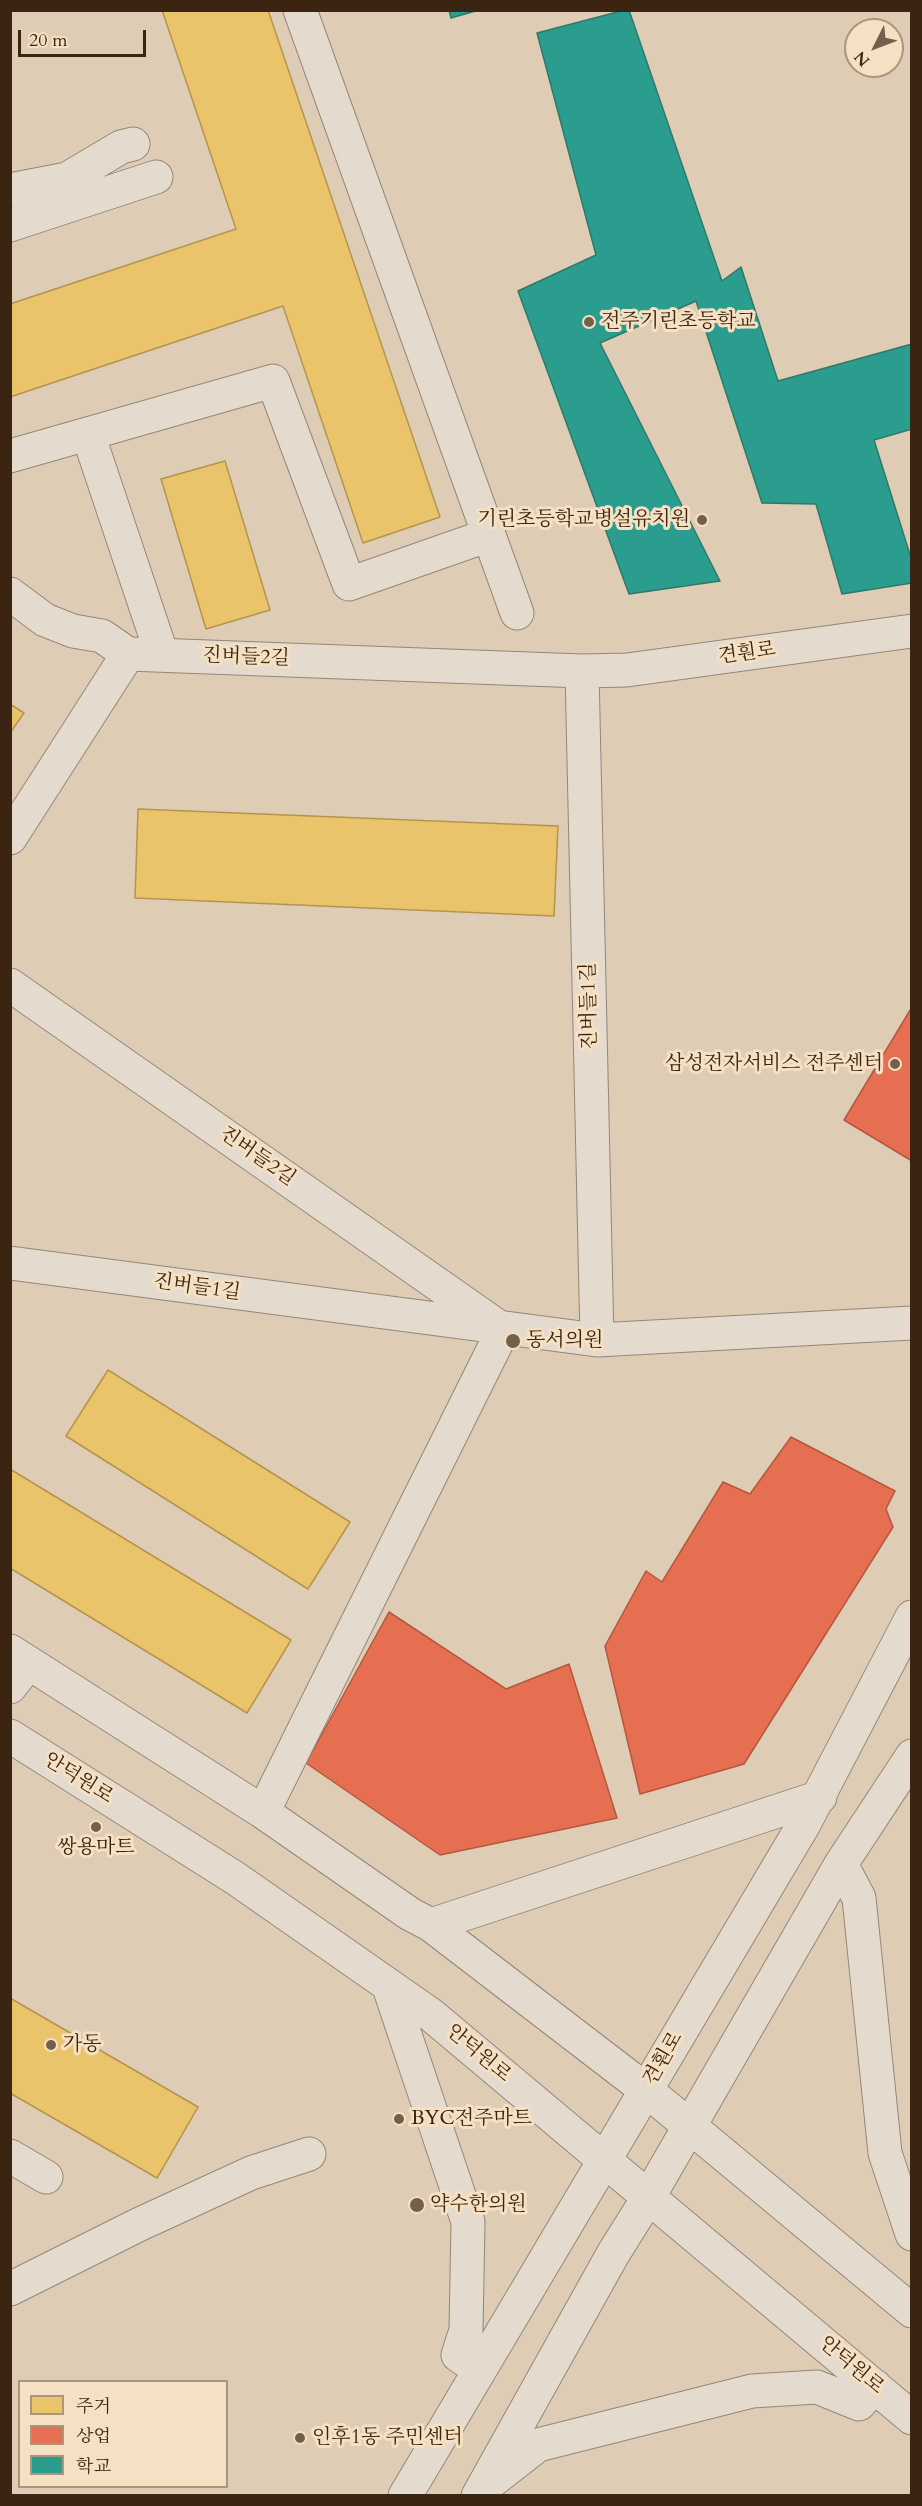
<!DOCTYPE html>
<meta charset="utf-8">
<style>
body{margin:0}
#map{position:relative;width:922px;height:2506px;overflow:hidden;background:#deccb4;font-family:Cardo,"Noto Serif KR",serif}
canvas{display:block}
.frame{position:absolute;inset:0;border:12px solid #3b2411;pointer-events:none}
.legend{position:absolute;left:18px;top:2380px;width:210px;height:108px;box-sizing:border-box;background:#f5e0c3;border:2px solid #ab957c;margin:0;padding:8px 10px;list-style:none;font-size:18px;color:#3b2411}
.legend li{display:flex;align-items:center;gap:12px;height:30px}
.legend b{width:30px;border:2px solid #ab957c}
.north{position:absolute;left:844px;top:18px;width:60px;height:60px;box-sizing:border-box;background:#f5e0c3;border:2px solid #ab957c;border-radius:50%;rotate:228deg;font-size:16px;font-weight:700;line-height:24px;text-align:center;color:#3b2411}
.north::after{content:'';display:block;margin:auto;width:21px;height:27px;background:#745f4a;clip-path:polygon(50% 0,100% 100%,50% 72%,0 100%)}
.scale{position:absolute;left:18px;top:30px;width:128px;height:27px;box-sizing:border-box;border:3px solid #3b2411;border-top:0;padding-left:8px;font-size:18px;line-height:21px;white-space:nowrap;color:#3b2411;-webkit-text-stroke:4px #f5e0c3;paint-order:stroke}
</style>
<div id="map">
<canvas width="922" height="2506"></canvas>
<div class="frame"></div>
<ul class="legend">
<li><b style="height:16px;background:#e9c46a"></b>주거</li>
<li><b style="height:16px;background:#e76f51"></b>상업</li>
<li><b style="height:16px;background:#2a9d8f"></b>학교</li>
</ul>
<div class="north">N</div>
<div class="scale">20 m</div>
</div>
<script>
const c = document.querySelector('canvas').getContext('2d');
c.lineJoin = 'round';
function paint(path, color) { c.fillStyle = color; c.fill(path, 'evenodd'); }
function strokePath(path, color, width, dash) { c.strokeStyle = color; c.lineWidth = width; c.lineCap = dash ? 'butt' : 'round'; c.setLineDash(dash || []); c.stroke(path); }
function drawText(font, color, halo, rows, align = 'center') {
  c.font = font + ' Cardo,"Noto Serif KR",serif'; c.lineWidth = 6; c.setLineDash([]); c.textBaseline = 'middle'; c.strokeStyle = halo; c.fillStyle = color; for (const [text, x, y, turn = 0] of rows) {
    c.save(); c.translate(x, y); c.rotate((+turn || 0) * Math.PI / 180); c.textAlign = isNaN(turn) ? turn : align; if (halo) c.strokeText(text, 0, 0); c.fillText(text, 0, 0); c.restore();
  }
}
const homes = new Path2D(`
 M162,10h106l172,507 -77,26 -80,-237 -273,91v-93l226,-75z
 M225,461l45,149 -64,19 -45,-150z
 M10,704l14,9 -14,20z
 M138,809l420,17 -4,90 -419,-18z
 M108,1370l242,152 -42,67 -242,-153z
 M10,1469l281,171 -44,73 -237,-145z
 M10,1998l188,109 -41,71 -147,-85z`);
const shops = new Path2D(`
 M912,1007v154l-68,-41z
 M791,1437l104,54 -9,18 7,18 -149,237 -104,30 -35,-148 41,-75 16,11 61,-100 27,12z
 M389,1612l117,77 63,-25 48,154 -177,37 -134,-92z`);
const schools = new Path2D(`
 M449,10h30l-28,8z
 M625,10h4l93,271 19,-14 37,114 134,-37v85l-38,11 38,121v22l-70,11 -26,-90 -54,-1 -66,-202 -96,42 120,238 -91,13 -111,-303 78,-36 -59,-222z`);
const minor = new Path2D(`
 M300,10l217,603
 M10,190l57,-11 54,-32 12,-3
 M10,225l146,-48
 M88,434l74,221
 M10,456l263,-75 76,203 140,-49
 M10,594l35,26 28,11 29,5 26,18
 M582,671l15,669
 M10,838l118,-184 454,17 45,-1 285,-39
 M10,985l493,345 -240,482
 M10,1263l587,77 315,-17
 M10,1651l253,161 147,102 21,11 215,165 266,221
 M10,1687l19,-24
 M10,1736l225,142 195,136 482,404
 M841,1864l18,34 26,255 27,81
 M431,1925l389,-128
 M389,1987l79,235 -2,108 -8,25 22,15
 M10,2156l36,21
 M10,2289l128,-64 113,-52 58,-19
 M492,2481l46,-36 214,-54 65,-4 42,17 16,-18
 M405,2496l399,-672 108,-207
 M478,2496l135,-242 35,-56 193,-334 71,-108`);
const markers = [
 [589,322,6,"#745f4a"],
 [702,520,6,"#745f4a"],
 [895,1064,6,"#745f4a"],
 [513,1341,8,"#745f4a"],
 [96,1827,6,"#745f4a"],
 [51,2045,6,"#745f4a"],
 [399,2119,6,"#745f4a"],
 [417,2205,8,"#745f4a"],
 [300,2438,6,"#745f4a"]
];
const poiNames = [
 ["전주기린초등학교",601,322],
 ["기린초등학교병설유치원",690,520,"right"],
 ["삼성전자서비스 전주센터",883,1064,"right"],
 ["동서의원",526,1341],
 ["쌍용마트",96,1848,"center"],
 ["가동",63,2045],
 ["BYC전주마트",411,2119],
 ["약수한의원",430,2205],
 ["인후1동 주민센터",312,2438]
];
const streetNames = [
 ["견훤로",747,654,-8],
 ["진버들2길",246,658,2],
 ["진버들1길",590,1006,-91],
 ["진버들2길",257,1157,35],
 ["진버들1길",197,1288,8],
 ["안덕원로",78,1779,32],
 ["안덕원로",478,2054,40],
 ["견훤로",664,2059,-60],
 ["안덕원로",851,2366,40]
];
paint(homes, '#e9c46a');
strokePath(homes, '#b5944f', 1.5);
paint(shops, '#e76f51');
strokePath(shops, '#b3583e', 1.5);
paint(schools, '#2a9d8f');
strokePath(schools, '#2f7969', 1.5);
strokePath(minor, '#948778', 35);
strokePath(minor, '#e4dace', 33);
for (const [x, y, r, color] of markers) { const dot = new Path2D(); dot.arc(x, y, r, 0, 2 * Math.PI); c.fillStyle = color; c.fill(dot); strokePath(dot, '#f5e0c3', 2); }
drawText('20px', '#3b2411', '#f5e0c3', poiNames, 'left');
drawText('20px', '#3b2411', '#f5e0c3', streetNames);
</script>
